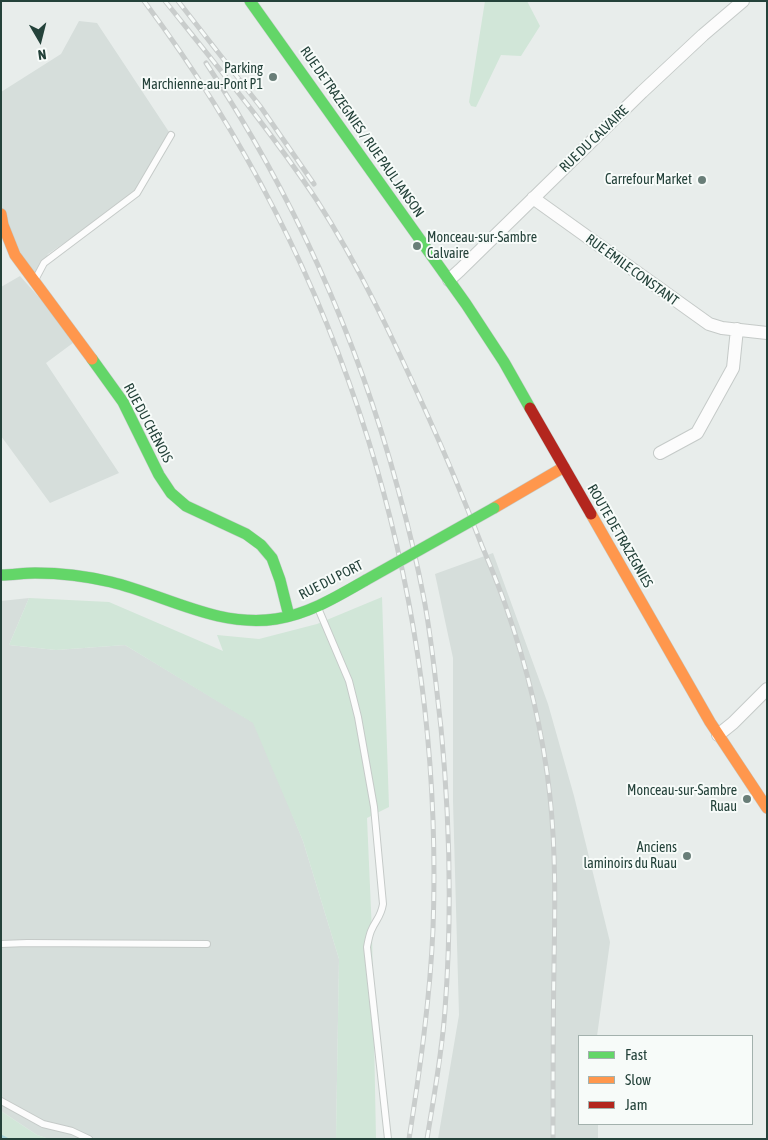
<!DOCTYPE html>
<meta charset="utf-8">
<style>
body{margin:0}
#map{position:relative;width:768px;height:1140px;overflow:hidden;background:#e8edeb;font-family:"Asap Condensed",sans-serif}
canvas{display:block}
.frame{position:absolute;inset:0;border:2px solid #24423a;pointer-events:none}
.legend{position:absolute;left:578px;top:1035px;width:175px;height:90px;box-sizing:border-box;background:#f7fbf9;border:1px solid #a3b1ad;margin:0;padding:6px 9px;list-style:none;font-size:15px;color:#24423a}
.legend li{display:flex;align-items:center;gap:10px;height:25px}
.legend b{width:25px;border:1px solid #a3b1ad}
.north{position:absolute;left:15px;top:15px;width:50px;height:50px;-webkit-text-stroke:4px #f7fbf9;paint-order:stroke;rotate:172deg;font-size:14px;font-weight:700;line-height:20px;text-align:center;color:#24423a}
.north::after{content:'';display:block;margin:auto;width:18px;height:22px;background:#24423a;clip-path:polygon(50% 0,100% 100%,50% 72%,0 100%)}
</style>
<div id="map">
<canvas width="768" height="1140"></canvas>
<div class="frame"></div>
<ul class="legend">
<li><b style="height:6px;background:#63d668"></b>Fast</li>
<li><b style="height:6px;background:#ff974d"></b>Slow</li>
<li><b style="height:6px;background:#b3261e"></b>Jam</li>
</ul>
<div class="north">N</div>
</div>
<script>
const c = document.querySelector('canvas').getContext('2d');
c.lineJoin = 'round';
function paint(path, color) { c.fillStyle = color; c.fill(path, 'evenodd'); }
function strokePath(path, color, width, dash) { c.strokeStyle = color; c.lineWidth = width; c.lineCap = dash ? 'butt' : 'round'; c.setLineDash(dash || []); c.stroke(path); }
function drawText(font, color, halo, rows, align = 'center') {
  c.font = font + ' "Asap Condensed",sans-serif'; c.lineWidth = 4; c.setLineDash([]); c.textBaseline = 'middle'; c.strokeStyle = halo; c.fillStyle = color; for (const [text, x, y, turn = 0] of rows) {
    c.save(); c.translate(x, y); c.rotate((+turn || 0) * Math.PI / 180); c.textAlign = isNaN(turn) ? turn : align; if (halo) c.strokeText(text, 0, 0); c.fillText(text, 0, 0); c.restore();
  }
}
const built = new Path2D(`
 M79,21l18,2 74,112 -34,58 -89,61 -14,28 -33,-72v-118l60,-38z
 M20,276l57,64 -31,23 73,110 -69,30 -49,-67v-149z
 M493,553l55,151 26,92 36,146 -13,94h-18v88h19v15h-160l21,-124 -6,-214v-143l-18,-84z
 M29,598l-20,47 47,5 69,-5 131,79 47,117 36,118 -3,180h-287l-12,-4 -36,-24v-510z`);
const green = new Path2D(`
 M485,1h42l13,25 -19,30 -20,-1 -25,52 -5,-1 -2,-4z
 M382,597l7,210 -22,11 5,115 4,206h-40l3,-180 -36,-118 -50,-118 -128,-78 -69,5 -47,-5 20,-47 80,4 114,49 -6,-16 42,4 58,-15z
 M1,1111l36,24 12,4h-48z`);
const stream = new Path2D(`
 M1,1136l6,3`);
const lane = new Path2D(`
 M35,280l9,-17 93,-70 34,-58
 M318,608l31,73 9,36 16,90 9,97c-2,13 -7,15 -12,27 -2,5 -3,11 -4,16l21,192
 M1,944l26,-1 180,1
 M1,1101l42,23 29,7 17,8`);
const street = new Path2D(`
 M533,198l176,126 13,4 45,5
 M449,280l11,-10 182,-178 61,-57 40,-34
 M660,453l37,-20 36,-65 4,-39
 M718,735l15,-12 34,-34`);
const fast = new Path2D(`
 M250,1l216,303 38,58 26,46
 M92,359l31,43 36,73 12,18 15,13 60,28 15,11 11,13 8,22 9,36
 M1,575c11,0 23,-2 34,-2 25,0 51,3 76,9 54,13 107,46 165,37 33,-5 62,-23 90,-39`);
const slow = new Path2D(`
 M1,214l2,11 12,30 77,104
 M494,508l70,-41
 M591,514l119,208 57,86`);
const jam = new Path2D(`
 M530,408l61,106`);
const rail = new Path2D(`
 M144,1c201,269 301,593 289,928 -3,70 -13,140 -24,210
 M165,1c52,65 105,129 151,198 44,68 78,142 111,215 20,44 38,88 55,132 8,19 16,38 23,58 22,62 38,127 45,193 6,56 5,112 4,168 -1,58 -1,116 -1,174
 M178,1l82,105 54,78
 M206,63c87,131 151,274 192,426 10,36 19,73 26,110 8,42 12,86 17,129 9,93 11,188 4,282 -3,43 -11,86 -18,129`);
const fastBridge = new Path2D(`
 M366,580l128,-72`);
const markers = [
 [273,77,5,"#697e78"],
 [702,180,5,"#697e78"],
 [417,246,5,"#697e78"],
 [747,799,5,"#697e78"],
 [687,856,5,"#697e78"]
];
const poiNames = [
 ["Parking",263,69],
 ["Marchienne-au-Pont P1",263,85],
 ["Carrefour Market",692,180],
 ["Monceau-sur-Sambre",427,238,"left"],
 ["Calvaire",427,254,"left"],
 ["Monceau-sur-Sambre",737,791],
 ["Ruau",737,807],
 ["Anciens",677,848],
 ["laminoirs du Ruau",677,864]
];
const streetNames = [
 ["RUE DE TRAZEGNIES / RUE PAUL JANSON",362,132,55],
 ["RUE DU CALVAIRE",594,139,-44],
 ["RUE ÉMILE CONSTANT",632,270,36],
 ["RUE DU CHÊNOIS",148,423,62],
 ["ROUTE DE TRAZEGNIES",620,536,60],
 ["RUE DU PORT",331,580,-27]
];
paint(built, '#d6dedb');
paint(green, '#d1e6d8');
strokePath(stream, '#a9d4db', 3);
strokePath(lane, '#c5cac8', 8);
strokePath(street, '#c5cac8', 14);
strokePath(fast, '#c3cbc8', 12);
strokePath(slow, '#c3cbc8', 12);
strokePath(jam, '#c3cbc8', 12);
strokePath(lane, '#fcfcfc', 6);
strokePath(street, '#fcfcfc', 12);
strokePath(fast, '#63d668', 11);
strokePath(slow, '#ff974d', 11);
strokePath(jam, '#b3261e', 11);
strokePath(rail, '#c9cdcc', 5);
strokePath(rail, '#f7fbf9', 3, [9]);
strokePath(fastBridge, '#c3cbc8', 12, []);
strokePath(fastBridge, '#63d668', 11);
for (const [x, y, r, color] of markers) { const dot = new Path2D(); dot.arc(x, y, r, 0, 2 * Math.PI); c.fillStyle = color; c.fill(dot); strokePath(dot, '#f7fbf9', 2); }
drawText('14px', '#24423a', '#f7fbf9', poiNames, 'right');
drawText('14px', '#24423a', '#f7fbf9', streetNames);
</script>
